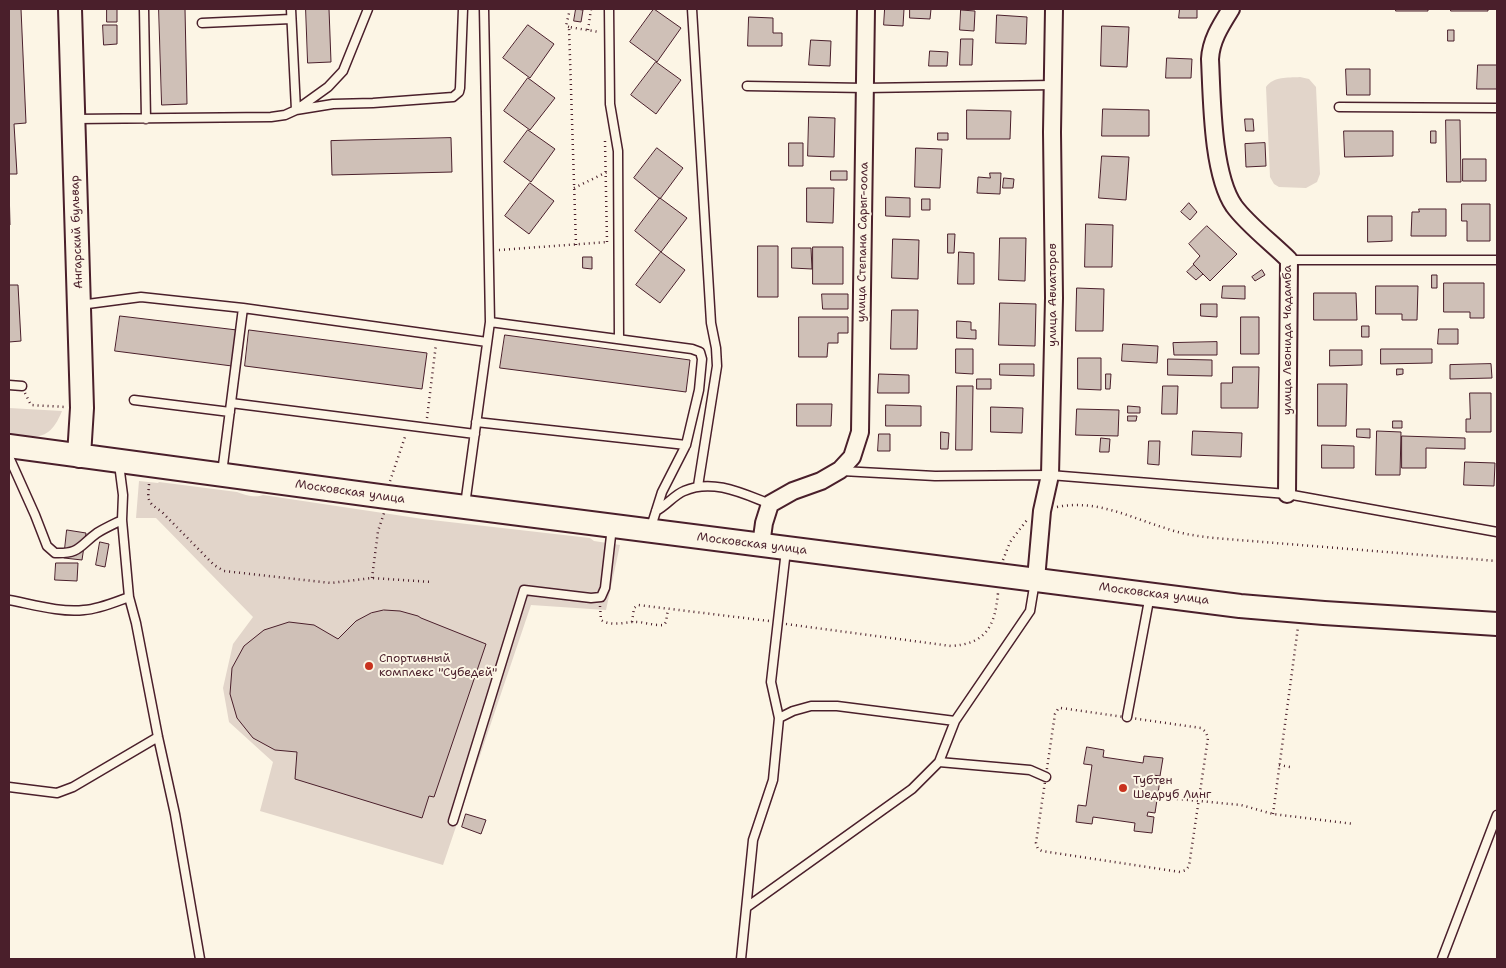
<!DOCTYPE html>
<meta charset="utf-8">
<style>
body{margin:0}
#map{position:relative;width:1506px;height:968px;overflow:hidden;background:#fcf5e5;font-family:"Shantell Sans",sans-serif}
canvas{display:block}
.frame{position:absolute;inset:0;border:10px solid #4a1f2b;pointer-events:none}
</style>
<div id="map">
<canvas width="1506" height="968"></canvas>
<div class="frame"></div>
</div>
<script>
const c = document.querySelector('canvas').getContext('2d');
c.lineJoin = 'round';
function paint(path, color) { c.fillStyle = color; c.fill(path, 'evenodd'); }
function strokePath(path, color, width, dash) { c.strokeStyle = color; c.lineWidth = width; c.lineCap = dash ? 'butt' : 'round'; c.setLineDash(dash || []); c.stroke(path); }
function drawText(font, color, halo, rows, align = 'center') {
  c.font = font + ' "Shantell Sans",sans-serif'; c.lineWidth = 4; c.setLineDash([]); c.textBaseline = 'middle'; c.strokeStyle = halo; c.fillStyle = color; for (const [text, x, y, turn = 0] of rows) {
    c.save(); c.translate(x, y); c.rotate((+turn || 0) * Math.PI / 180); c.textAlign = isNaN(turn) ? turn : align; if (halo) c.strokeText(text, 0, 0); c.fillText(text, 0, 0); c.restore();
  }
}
const green = new Path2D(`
 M1300,77l9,2 7,8 4,87 -3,8 -11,6 -27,-1 -5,-3 -4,-7 -4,-90c8,-11 21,-9 34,-10z
 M9,408l53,3c-12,30 -25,27 -53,24z
 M139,481l19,2 1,-1 78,10c7,3 19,6 26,3l160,24 167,19 4,3 26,4 -14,65 -75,-5 -88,260 -183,-54 13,-49 -44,-40 -6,-34 10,-44 20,-27 -97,-99h-20z`);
const building = new Path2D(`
 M9,9h12l5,114 -12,1 3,50h-8z
 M107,9h10v13h-10z
 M159,9h26l2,95 -25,1z
 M306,9h23l2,53 -23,1z
 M576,9l7,1 -2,12 -7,-1z
 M654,9l27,19 -24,34 -27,-20z
 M885,9h19l-1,17 -19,-1z
 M910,9h21l-1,10 -20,-1z
 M1180,9h17v9h-18z
 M1396,9h32v2h-32z
 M1451,9h37v2h-37z
 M961,10l14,1 -1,20 -14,-1z
 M997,15l30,2 -1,27 -30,-1z
 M749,17l24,1v15h9v13h-34z
 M103,25h14v19l-13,1z
 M528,25l26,19 -24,34 -27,-20z
 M1102,26l27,1 -2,40 -26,-1z
 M1448,30h6v11h-6z
 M961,39h12l-1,26h-12z
 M811,40l20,1 -1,25 -21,-1z
 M930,51l18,1 -1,14h-18z
 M1167,58l25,1 -1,19h-25z
 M656,62l25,18 -25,34 -25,-19z
 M1478,65h19v24h-20z
 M1346,69h24v26h-23z
 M528,78l27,20 -25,32 -26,-19z
 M1103,109l46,1v26h-47z
 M967,110l44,1 -1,28h-43z
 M809,117l26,1 -1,39 -26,-1z
 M1245,119h8l1,12h-8z
 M1446,120h14l1,62h-14z
 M528,130l27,19 -24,33 -27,-20z
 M1344,131h49v25l-48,1z
 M1431,131h5v12h-5z
 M938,133h10v7h-10z
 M451,138l1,34 -120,3 -1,-34z
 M789,143h14v23h-14z
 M1265,143l1,23 -20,1 -1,-23z
 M657,148l26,20 -23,31 -26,-21z
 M916,148l26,1 -2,39 -25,-1z
 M1102,156l27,1 -3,43 -27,-2z
 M1463,159h23v22h-23z
 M831,171h16v9h-16z
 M990,173h11l-1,21 -23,-1 1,-16 12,1z
 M1004,178l10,1 -1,9h-10z
 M530,183l24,18 -25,33 -24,-18z
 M9,186l1,39h-1z
 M807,188h27l-1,35 -26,-1z
 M886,197l24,1v19l-24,-1z
 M660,198l27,20 -26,34 -26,-21z
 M922,199h8v11h-8z
 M1189,203l8,9 -7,8 -9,-8z
 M1462,204h28v37h-23v-20h-5z
 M1419,209h27v27h-35l1,-24h7z
 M1368,216h24v25l-24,1z
 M1086,224l27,1 -1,42h-27z
 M1207,226l30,28 -27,27 -17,-17 7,-8 -11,-12z
 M948,234h7l-1,19h-6z
 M1000,238h26l-1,43 -26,-1z
 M893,239l26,1 -1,39 -26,-1z
 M758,246h20v51h-20z
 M813,247h30v37h-30z
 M792,248h19l1,21 -20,-1z
 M661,252l24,18 -25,33 -24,-18z
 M959,252l15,1v31h-16z
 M583,257h9v12l-9,-1z
 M1194,265l9,9 -7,6 -9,-8z
 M1262,270l3,5 -10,6 -3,-4z
 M1432,275h5v13h-5z
 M1444,283h40v35h-14v-6h-26z
 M9,285h9l3,56 -12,1z
 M1223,286h22v13l-23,-1z
 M1376,286h42l-1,34h-15v-6h-26z
 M1077,288l27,1 -1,42h-27z
 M1314,293h42l1,27h-43z
 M822,294h26v15h-25z
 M1000,303l36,1 -1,42 -36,-1z
 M1201,304h16v13l-16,-1z
 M892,310h26l-1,39h-26z
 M120,316l117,14 -5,36 -117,-15z
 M799,317h49v16h-10v10h-10l-1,14h-28z
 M1241,317h18v37h-18z
 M957,321l14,1v8h5v9l-19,-1z
 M1362,326h7v11h-7z
 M1439,329h19v15h-20z
 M249,330l178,23 -5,36 -177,-23z
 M505,335l185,25 -4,32 -186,-24z
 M1217,342v13h-43l-1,-12z
 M1123,344l35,2 -1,17 -35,-2z
 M956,349h17v25l-17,-1z
 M1381,349h51v14l-51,1z
 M1330,350h32v15l-32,1z
 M1078,358h23v32l-23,-1z
 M1168,359l44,1v16l-44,-1z
 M1000,364h34v12l-34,-1z
 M1491,364l1,14 -42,1v-14z
 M1233,367h26l-1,41h-37v-25h11z
 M1397,369h6v5l-6,1z
 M879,374l30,1v18h-31z
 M1106,374h5l-1,15h-4z
 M977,379h14v10h-14z
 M1318,384h29l-1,42h-28z
 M957,386h16l-1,64h-16z
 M1163,386h15l-1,28h-15z
 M1470,393h21v39h-25v-13h4z
 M797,404h35l-1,22h-34z
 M886,405l35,1v20h-35z
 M1128,406l12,1v6h-12z
 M991,407l32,1 -1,25 -31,-1z
 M1077,409l42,1 -1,26 -42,-1z
 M1128,416h9l-1,5h-8z
 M1393,421h9v7h-9z
 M1357,429h13v9l-13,-1z
 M1193,431l49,2 -1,24 -49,-2z
 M1377,431l24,1 -1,43h-24z
 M941,432l8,1 -1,16h-7z
 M879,434h11v17h-12z
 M1402,436l63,2v11l-39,-1v20h-24z
 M1101,438l9,1 -1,13h-9z
 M1149,441h11l-1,24 -11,-1z
 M1322,445l32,1v22h-32z
 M1465,462l30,1 -1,23 -30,-1z
 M67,530l19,3 -4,27 -18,-2z
 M100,542l9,2 -4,23 -9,-2z
 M56,563h22l-1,18 -22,-1z
 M384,610l16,1 18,5 3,2 65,26 -52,153 -5,-1 -7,22 -127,-39 2,-27 -22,-2 -22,-12 -16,-20 -7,-24 2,-26 12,-22 20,-16 25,-8 25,3 24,14 18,-18 15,-8z
 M1087,747l17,3 -1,7 40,6 1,-7 19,2 -3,18 -7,-1 -1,4 8,1 -5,33 -7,-1 -1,4 7,1 -2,16 -18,-2 1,-8 -42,-6 -1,7 -16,-2 2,-17 8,1 6,-41 -8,-1z
 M466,814l20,6 -5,14 -19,-7z`);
const path = new Path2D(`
 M569,27l-3,-1 4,-17
 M588,30l3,-21
 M605,141l2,101
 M574,188l33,-16
 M576,245l-7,-218 30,5
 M499,250l109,-8
 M25,393l6,12 34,2
 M427,418l9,-74
 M390,481l16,-47
 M149,484c-1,15 -3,18 12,27l53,54 10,6 107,12 41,-5 59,4
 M1057,507c39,-8 72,10 108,21 16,6 32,8 49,10l283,23
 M1003,560l7,-18 17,-22
 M372,578l6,-47 6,-18
 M600,606l1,14c9,6 21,3 31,2 10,-1 21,4 32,3l2,-3 2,-13
 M632,622l2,-14 4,-3 131,16
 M786,624l165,22c35,-2 44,-20 47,-53
 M1061,708l140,20 5,4 2,6 -19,128 -3,4 -6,2 -138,-21 -4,-2 -2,-6 19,-129 3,-5z
 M1279,765l11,2
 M1157,797l84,8 32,9 81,10
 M1273,814l25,-187`);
const lane = new Path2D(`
 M144,9l2,110
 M291,9l5,101 37,-6 40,-1 80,-6 6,-5 1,-4 3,-79
 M609,9l1,95 8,47 1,188
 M692,9l19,314 5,25 1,18 -19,120
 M202,23l89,-4
 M747,86l118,2 188,-3
 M1339,107l158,1
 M75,119l196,-2 14,-2 11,-5 32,-23 15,-16 25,-62
 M1289,260h208
 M80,305l61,-8 102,11 244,34
 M490,322l202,27 8,3 2,7 -3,31 -13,55 -24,47 -12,38
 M9,385l13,1
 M134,400l96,12
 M231,403l244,31
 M476,422l210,23
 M9,457l26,58 12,31 8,7c25,1 24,-7 42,-20 8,-5 17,-9 25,-13
 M119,464l4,31 -1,25 7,77 7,26 22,114 17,77 25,145
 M842,471l93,5 115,-1 237,19 210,38
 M222,473l21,-165
 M465,505l25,-183 -6,-313
 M656,511c10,-5 18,-16 28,-20 29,-13 60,3 86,13
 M786,550l-15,132 8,36 14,-7 18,-5h26l118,15 75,-110 5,-30
 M9,600c22,4 52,13 75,10 15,-1 31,-8 45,-13
 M1127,717l23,-122
 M939,762l91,8 16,7
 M9,787l48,6 16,-6 85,-50
 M453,821l71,-231 67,8 10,-1 4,-9 7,-61
 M747,907l165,-118 27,-27 16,-41
 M741,959l12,-119 20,-60 6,-62
 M1442,959l55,-144`);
const street = new Path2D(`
 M1231,9c-10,16 -20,31 -21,50 2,40 2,115 24,147 13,18 39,38 55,54l-2,234
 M761,545l3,-22 6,-19 23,-13 28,-10 19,-11 12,-13 8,-25 6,-423
 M1036,579l6,-68 8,-36 4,-177 -2,-166 2,-123`);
const secondary = new Path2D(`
 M70,9l12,399 -3,48
 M9,446l378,51 853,109 84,7 173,11`);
const markers = [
 [369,666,5,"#c8321e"],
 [1123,788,5,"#c8321e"]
];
const streetNames = [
 ["Ангарский бульвар",77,232,-92],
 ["улица Степана Сарыг-оола",863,242,-89],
 ["улица Авиаторов",1053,295,-90],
 ["улица Леонида Чадамба",1288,340,-90],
 ["Московская улица",350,492,8],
 ["Московская улица",752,544,7],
 ["Московская улица",1154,594,7]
];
const poiNames = [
 ["Спортивный",379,659],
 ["комплекс \"Субедей\"",379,673],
 ["Тубтен",1133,781],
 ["Шедруб Линг",1133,795]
];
paint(green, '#e2d5ca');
paint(building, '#cfc0b7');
strokePath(building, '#4a1f2b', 1);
strokePath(lane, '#4a1f2b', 11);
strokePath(street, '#4a1f2b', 20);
strokePath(secondary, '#4a1f2b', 26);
strokePath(path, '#4a1f2b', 2.5, [1, 4]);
strokePath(lane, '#fcf5e5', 8);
strokePath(street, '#fcf5e5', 16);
strokePath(secondary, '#fcf5e5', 22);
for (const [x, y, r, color] of markers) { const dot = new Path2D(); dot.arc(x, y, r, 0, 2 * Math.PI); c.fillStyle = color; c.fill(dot); strokePath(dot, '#fcf5e5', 2); }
drawText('12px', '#4a1f2b', '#fcf5e5', streetNames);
drawText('12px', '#4a1f2b', '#fcf5e5', poiNames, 'left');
</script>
